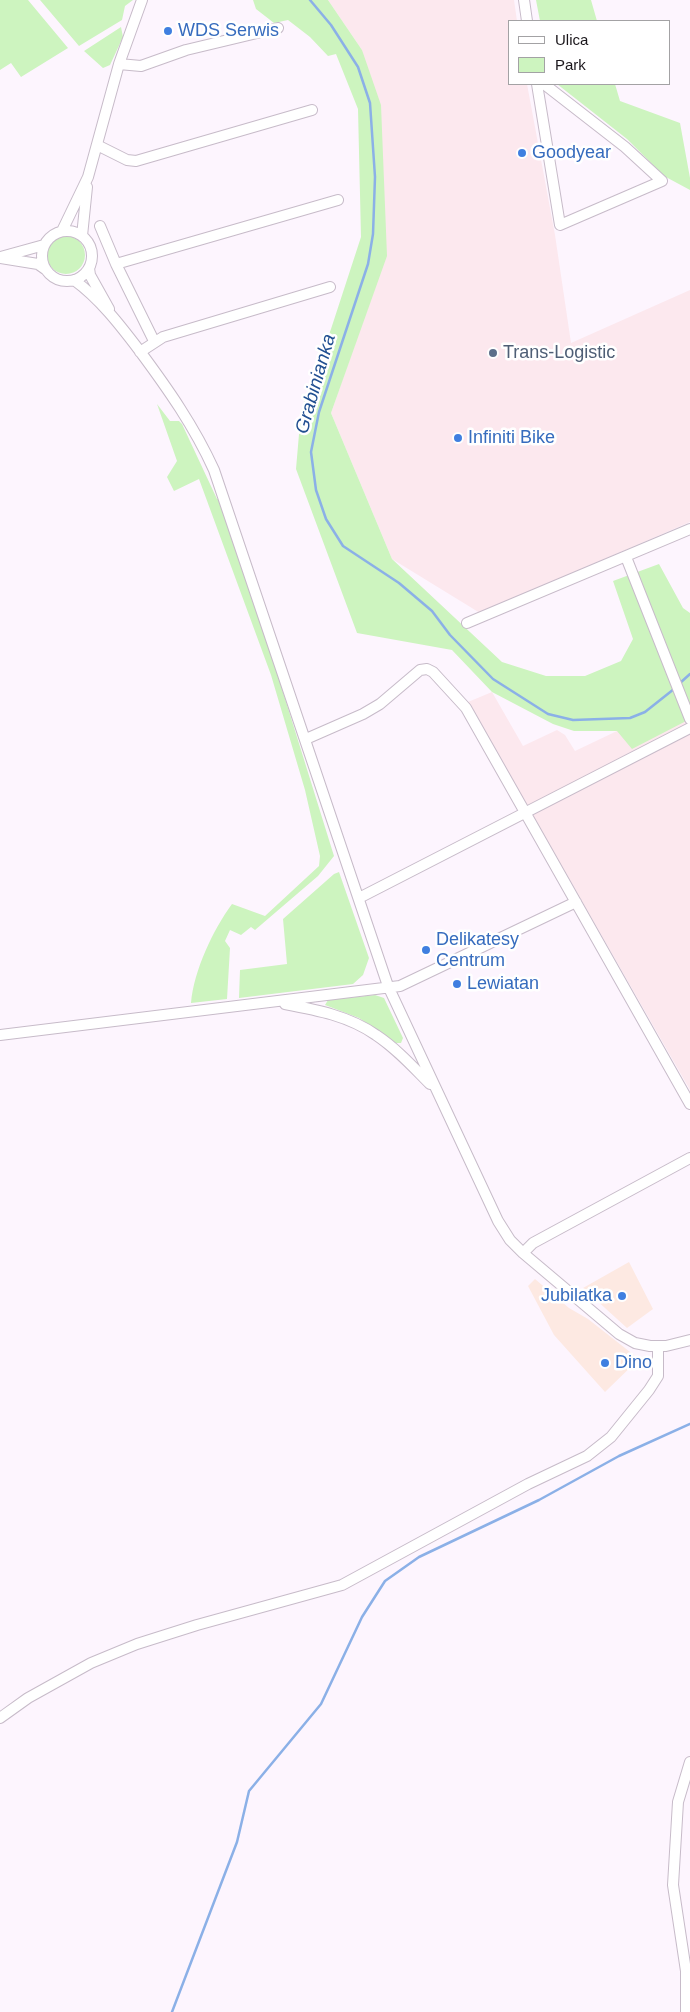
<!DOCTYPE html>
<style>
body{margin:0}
#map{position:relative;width:690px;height:2012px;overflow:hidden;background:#fdf5fe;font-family:Arial,sans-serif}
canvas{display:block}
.legend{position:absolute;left:508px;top:20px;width:162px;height:65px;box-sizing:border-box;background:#fff;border:1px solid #a3a2a4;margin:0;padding:6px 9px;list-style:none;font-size:15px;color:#1a161b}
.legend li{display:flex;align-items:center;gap:10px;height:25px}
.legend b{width:25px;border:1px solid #a3a2a4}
</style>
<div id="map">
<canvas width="690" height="2012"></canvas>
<ul class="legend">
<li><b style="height:6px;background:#fff"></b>Ulica</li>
<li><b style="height:14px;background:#cdf4bf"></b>Park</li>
</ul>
</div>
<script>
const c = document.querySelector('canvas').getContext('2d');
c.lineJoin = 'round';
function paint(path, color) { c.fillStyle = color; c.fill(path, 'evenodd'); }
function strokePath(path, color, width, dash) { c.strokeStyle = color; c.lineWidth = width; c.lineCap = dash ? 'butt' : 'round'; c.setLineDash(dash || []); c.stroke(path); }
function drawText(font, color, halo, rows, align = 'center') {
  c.font = font + ' Arial,sans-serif'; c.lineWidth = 5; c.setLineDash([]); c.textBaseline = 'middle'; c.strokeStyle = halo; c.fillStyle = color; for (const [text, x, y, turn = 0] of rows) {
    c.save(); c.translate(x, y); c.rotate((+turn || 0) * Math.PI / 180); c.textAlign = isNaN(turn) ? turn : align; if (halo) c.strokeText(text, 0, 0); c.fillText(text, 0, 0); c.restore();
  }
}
const commercial = new Path2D(`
 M629,1262l24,47 -26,19 -44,-40z
 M535,1279l34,29 19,11 51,40 -34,33 -51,-57 -26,-49z`);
const industrial = new Path2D(`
 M328,0h186l3,21h-8v63h18l28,151 16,108 119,-53v232l-210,91 -88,-54 -61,-146 55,-158 -24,-205z
 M492,692l31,54 34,-16 8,5 10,16 42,-20 73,-12v371l-222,-388z`);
const green = new Path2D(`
 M0,0h28l40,48 -47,29 -10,-14 -11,7z
 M40,0h93l-8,6 -3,14 -43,26z
 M253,0h75l34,50 19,55 6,151 -56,157 61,146 110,103 44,14h39l36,-15 12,-22 -20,-58 46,-17 24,44 7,5v106l-58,30 -15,-18h-43l-21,-7 -61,-32 -40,-42 -95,-17 -61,-164 5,-58 30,-82 30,-92 -3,-128 -22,-55 -8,2 -18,-19 -22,-17 -14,3 -18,-14z
 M536,0h55l6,21h-57z
 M121,27l2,10 -13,28 -7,3 -19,-17z
 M557,84h58l5,17 60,22 10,55v12l-26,-14 -37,-37z
 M47 255a19 19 0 1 1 38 0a19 19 0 1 1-38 0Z
 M157,404l13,17h9l3,3 35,75h2l45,132 70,225 -16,20 -63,54 -4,-3 -10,8 -11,-5 -5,11 5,7 -3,51 -36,4c3,-33 22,-73 41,-99l33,12 54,-50 1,-10 -15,-66 -34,-115 -72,-196 -25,12 -7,-14 10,-16z
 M339,872l30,86 -6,17 -10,9 -114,14 1,-28 47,-6 -4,-45 51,-45z
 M375,995l9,3 19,40 -2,5h-5l-37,-25 -34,-13 3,-5z`);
const stream = new Path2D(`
 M310,0l21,25 27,42 12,36 5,74 -2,57 -5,30 -49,148 -8,40 5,38 10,29 17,27 56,37 33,28 18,24 43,44 55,35 25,6 57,-2 15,-6 29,-23
 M680,683l10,-9
 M172,2012l65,-170 12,-51 72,-87 41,-87 23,-36 34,-24 120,-57 80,-44 71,-32`);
const minor = new Path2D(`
 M524,0l3,21
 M119,64l22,2 45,-16 92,-22
 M537,84l23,141 102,-44 -37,-34 -81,-63
 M97,145l30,15 9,1 176,-51
 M100,226l16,38 38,77
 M42 256a25 25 0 1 1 50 0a25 25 0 1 1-50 0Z
 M62,231l26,-54 31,-113 23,-64
 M82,236l5,-49
 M1,257l43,-12
 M0,258l38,6 7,5
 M116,264l222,-64
 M89,268l1,7 19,34
 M74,280c26,19 46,45 65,70 29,39 55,76 75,120l174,516 110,235 12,19 13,13 96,81 16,9 15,3h16l24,-6
 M140,352l23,-15 167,-50
 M626,557l64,162
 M467,623l223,-94
 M306,739l57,-25 17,-10 40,-34 7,-1 6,3 33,36 224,396
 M359,898l331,-170
 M285,1004c32,6 64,12 91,31 21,14 37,32 54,49
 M0,1035l400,-49 176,-84
 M523,1253l10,-10 157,-85
 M0,1718l28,-20 63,-35 46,-19 60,-19 145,-40 186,-101 59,-28 24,-19 38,-47 9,-14v-29
 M686,2012v-41l-13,-86 5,-83 12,-40`);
const markers = [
 [168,31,5,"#3f7fe0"],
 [522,153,5,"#3f7fe0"],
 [493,353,5,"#5c6f8a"],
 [458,438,5,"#3f7fe0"],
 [426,950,5,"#3f7fe0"],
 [457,984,5,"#3f7fe0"],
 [622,1296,5,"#3f7fe0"],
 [605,1363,5,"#3f7fe0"]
];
const shopNames = [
 ["WDS Serwis",178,31],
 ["Goodyear",532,153],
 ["Infiniti Bike",468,438],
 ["Delikatesy",436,940],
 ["Centrum",436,961],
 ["Lewiatan",467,984],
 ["Jubilatka",612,1296,"right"],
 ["Dino",615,1363]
];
const serviceNames = [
 ["Trans-Logistic",503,353]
];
const waterNames = [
 ["Grabinianka",316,384,-74]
];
paint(commercial, '#fde9e2');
paint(industrial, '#fce8ee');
paint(green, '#cdf4bf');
strokePath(stream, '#8bb0e7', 2.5);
strokePath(minor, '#c7bbc9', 12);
strokePath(minor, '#fff', 10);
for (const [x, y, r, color] of markers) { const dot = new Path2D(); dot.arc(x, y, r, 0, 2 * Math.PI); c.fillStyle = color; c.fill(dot); strokePath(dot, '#fff', 2); }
drawText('18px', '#366cbe', '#fff', shopNames, 'left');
drawText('18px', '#4e5e75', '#fff', serviceNames, 'left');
drawText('italic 19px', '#225092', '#fff', waterNames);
</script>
